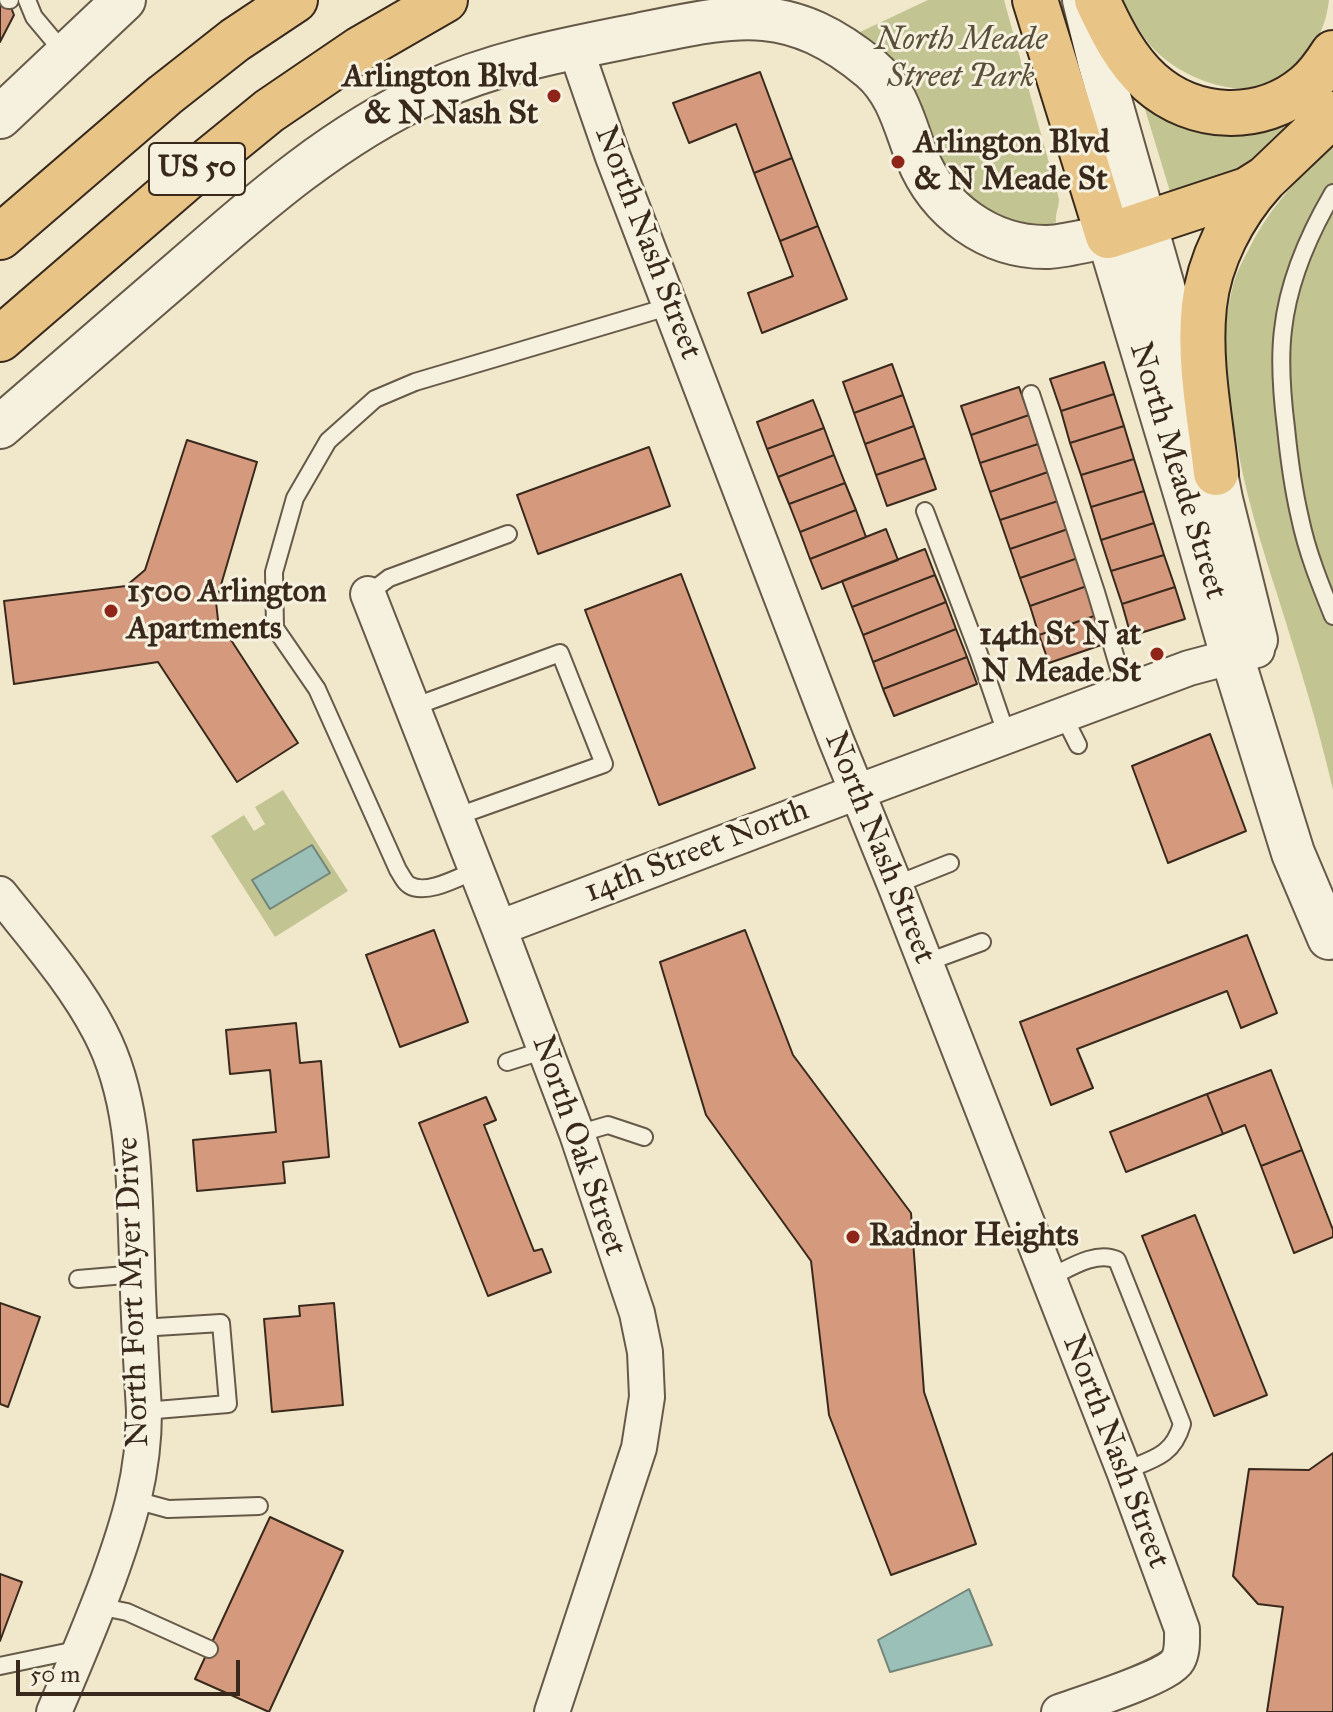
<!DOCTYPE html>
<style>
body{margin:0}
#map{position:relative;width:1333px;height:1712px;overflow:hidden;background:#f1e8cc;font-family:"IM FELL Great Primer",serif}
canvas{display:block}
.scale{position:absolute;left:16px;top:1660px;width:224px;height:36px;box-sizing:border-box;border:4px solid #38291c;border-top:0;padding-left:10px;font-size:24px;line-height:28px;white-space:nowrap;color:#38291c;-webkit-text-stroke:6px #f6f0de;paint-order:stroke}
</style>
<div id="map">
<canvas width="1333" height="1712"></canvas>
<div class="scale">50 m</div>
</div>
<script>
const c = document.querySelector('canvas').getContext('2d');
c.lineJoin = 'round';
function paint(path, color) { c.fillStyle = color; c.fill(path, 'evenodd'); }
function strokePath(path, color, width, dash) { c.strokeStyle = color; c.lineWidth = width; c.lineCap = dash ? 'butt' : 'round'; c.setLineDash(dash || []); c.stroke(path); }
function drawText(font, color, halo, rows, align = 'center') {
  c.font = font + ' "IM FELL Great Primer",serif'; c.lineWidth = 6; c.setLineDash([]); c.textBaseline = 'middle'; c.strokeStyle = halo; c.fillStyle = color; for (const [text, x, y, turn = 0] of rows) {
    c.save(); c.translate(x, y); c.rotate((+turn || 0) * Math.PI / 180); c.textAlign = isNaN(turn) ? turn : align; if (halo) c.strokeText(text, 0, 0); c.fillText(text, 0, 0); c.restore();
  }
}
const green = new Path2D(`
 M928,0h76l55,199c0,9 -4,14 -3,23l-13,7c-15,-4 -34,-6 -48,-12 -5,-3 -10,-8 -15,-11 -42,-29 -42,-75 -66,-115 -13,-23 -34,-42 -54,-59z
 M1123,0h206c-3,24 -9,36 -23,55 -3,5 -7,11 -11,15 -37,35 -100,15 -134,-14 -17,-14 -28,-37 -38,-56z
 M1333,77v17l-85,79 -76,25 -28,-92 68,23z
 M1333,146v644c-15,-66 -35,-129 -55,-193 -17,-53 -33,-104 -42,-158 -10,-58 -18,-99 -2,-157 3,-11 9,-22 15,-33 21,-42 49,-72 84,-103z
 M283,790l65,101 -73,46 -64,-101 33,-21 10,16 11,-7 -10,-17z`);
const water = new Path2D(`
 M312,845l18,28 -60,36 -18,-29z
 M969,1589l23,56 -102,27 -12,-32z`);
const building = new Path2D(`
 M0,0h8l6,15 -14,27z
 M760,72l32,86 -38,15 -18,-49 -47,19 -16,-40z
 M792,158l26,68 -38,15 -26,-68z
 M818,226l29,73 -85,34 -14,-40 45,-17 -13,-35z
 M1104,362l10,32 -53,17 -11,-32z
 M892,364l11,31 -49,18 -11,-31z
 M1019,387l10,28 -58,20 -10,-29z
 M1114,394l10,32 -54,17 -9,-32z
 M903,395l11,31 -49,18 -11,-31z
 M813,400l11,28 -57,21 -10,-27z
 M1029,415l9,29 -58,19 -9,-28z
 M914,426l11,32 -49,17 -11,-31z
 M1124,426l10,33 -53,16 -11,-32z
 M824,428l10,27 -56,22 -11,-28z
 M187,440l70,22 -41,140 2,18 80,123 -61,39 -79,-120 -144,22 -10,-83 122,-15 19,-16z
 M1038,444l10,28 -58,20 -10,-29z
 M649,447l21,59 -132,48 -21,-59z
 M834,455l11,28 -56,21 -11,-27z
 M925,458l11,31 -49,17 -11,-31z
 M1134,459l10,32 -53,16 -10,-32z
 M1048,472l10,29 -58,19 -10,-28z
 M845,483l11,27 -56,22 -11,-28z
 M1144,491l10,32 -53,17 -10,-33z
 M1058,501l10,28 -58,20 -10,-29z
 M856,510l10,27 -56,22 -10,-27z
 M1154,523l10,32 -53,16 -10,-31z
 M886,529l12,31 -76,29 -12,-30z
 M1068,529l10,29 -58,20 -10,-29z
 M925,549l10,26 -83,32 -10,-26z
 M1164,555l11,32 -53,17 -11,-33z
 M1078,558l9,28 -57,20 -10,-28z
 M681,574l74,194 -96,37 -74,-195z
 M935,575l11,27 -83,33 -11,-28z
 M1087,586l10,29 -58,20 -9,-29z
 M1175,587l10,32 -54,17 -9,-32z
 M946,602l10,27 -83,33 -10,-27z
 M1097,615l10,28 -58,20 -10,-28z
 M956,629l11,28 -84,32 -10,-27z
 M967,657l10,27 -83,32 -11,-27z
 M1210,734l36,97 -78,32 -36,-97z
 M434,930l34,92 -68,25 -34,-92z
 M745,930l48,125 118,158 13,179 52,152 -85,31 -62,-160 -18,-154 -105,-146 -46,-153z
 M1247,935l30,78 -36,15 -14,-37 -150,58 16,39 -42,17 -31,-83z
 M296,1023l4,40 21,-2 8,96 -46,5 2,21 -88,8 -4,-51 83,-8 -6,-62 -40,4 -4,-44z
 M1271,1070l31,80 -41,16 -16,-41 -22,9 -16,-40z
 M1207,1094l16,40 -97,38 -16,-40z
 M486,1097l10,23 -12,5 50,126 8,-2 9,23 -63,24 -69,-173z
 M1302,1150l31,80v7l-39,16 -33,-87z
 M1195,1215l72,180 -53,21 -72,-180z
 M0,1303l40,14 -32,90 -8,-3z
 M334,1303l9,102 -71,7 -8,-93 36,-3 -1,-10z
 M1333,1453v259h-66l16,-105 -25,-3 -25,-28 16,-107 60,1z
 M270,1517l73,34 -74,161 -74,-33z
 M0,1574l22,8 -22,59z`);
const service = new Path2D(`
 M8,0h2
 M27,0l7,17 31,37
 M1333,193c-24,41 -45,90 -50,137 -4,32 -1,66 3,98 3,30 7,60 14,90 7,34 20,66 33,98
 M1031,394l65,198 30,100
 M925,511l54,143 28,82
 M368,594l21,-16 119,-44
 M413,707l147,-54 44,111 -149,53
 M1063,715l15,30
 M476,870c-17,7 -50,26 -67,15 -5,-3 -8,-11 -11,-15l-81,-181 -42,-61 -1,-56 21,-74 33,-57 47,-42 40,-17 256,-76
 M895,885l55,-22
 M925,963l57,-21
 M507,1062l38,-12
 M577,1134l31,-9 36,12
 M1049,1278c19,-9 47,-28 68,-18l65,164c-9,32 -29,35 -58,47
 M78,1279l59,-5
 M140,1328l81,-5 7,81 -84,7
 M135,1500l33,9 91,-3
 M98,1606l29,6 82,37
 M0,1666l81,-17`);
const minor = new Path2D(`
 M575,47l38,110 223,583 59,145 229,586 58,158c0,10 1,22 -4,31 -9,17 -97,44 -119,52
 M368,594l131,334 78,206 60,179 8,39 2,45 -8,51 -87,264
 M0,894c35,44 74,88 100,138 36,69 34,151 37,227 1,51 4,101 7,152 0,63 -15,111 -36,169 -17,45 -35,88 -54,132
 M499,928l358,-136 332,-124 68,-18`);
const tertiary = new Path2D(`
 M1084,0l15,61 117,412 5,26 35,141
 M0,117l124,-117
 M0,427c61,-53 122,-106 184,-159 75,-66 153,-134 246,-176 66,-30 137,-43 207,-57 98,-20 151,-35 234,34 27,23 34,57 46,88 21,53 72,91 131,90 19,-1 40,-7 60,-11l82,274 42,146 61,197 36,85`);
const trunk = new Path2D(`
 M1035,0l73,236 139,-46 19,-12 67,-64
 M1097,0c14,30 28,59 53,82 44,39 110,42 156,4 11,-9 20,-22 27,-33
 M0,237l165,-142 70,-55 60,-40
 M0,339l182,-157 87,-71 91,-62 85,-49
 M1216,473c-6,-55 -18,-112 -12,-167 5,-46 29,-92 60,-126`);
const markers = [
 [554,96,8,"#8f2418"],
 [898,162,8,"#8f2418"],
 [111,611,8,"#8f2418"],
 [1157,654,8,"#8f2418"],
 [853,1237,8,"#8f2418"]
];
const shields = [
 [197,169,96]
];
const shieldNames = [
 ["US 50",197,169]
];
const parkNames = [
 ["North Meade",961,41],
 ["Street Park",961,78]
];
const poiNames = [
 ["Arlington Blvd",538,78,"right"],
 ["& N Nash St",538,115,"right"],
 ["Arlington Blvd",914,144],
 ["& N Meade St",914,181],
 ["1500 Arlington",127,593],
 ["Apartments",127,630],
 ["14th St N at",1141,636,"right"],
 ["N Meade St",1141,673,"right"],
 ["Radnor Heights",869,1237]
];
const streetNames = [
 ["North Nash Street",647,243,69],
 ["North Meade Street",1177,471,73],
 ["North Nash Street",879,848,68],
 ["14th Street North",697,852,-21],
 ["North Oak Street",578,1146,71],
 ["North Fort Myer Drive",134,1292,-92],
 ["North Nash Street",1115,1452,69]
];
paint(green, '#c2c492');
paint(water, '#9bc0b7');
strokePath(water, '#738479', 2);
paint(building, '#d5997d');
strokePath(building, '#38291c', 2);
strokePath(service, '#665948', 20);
strokePath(minor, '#665948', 38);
strokePath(tertiary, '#665948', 46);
strokePath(trunk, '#38291c', 48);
strokePath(service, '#f6f0de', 16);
strokePath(minor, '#f6f0de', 34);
strokePath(tertiary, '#f6f0de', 42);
strokePath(trunk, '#e8c486', 44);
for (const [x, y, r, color] of markers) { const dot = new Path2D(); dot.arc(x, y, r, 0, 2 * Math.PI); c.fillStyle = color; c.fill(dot); strokePath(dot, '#f6f0de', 3); }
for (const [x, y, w] of shields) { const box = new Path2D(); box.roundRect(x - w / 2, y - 26, w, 52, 6); c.fillStyle = '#f6f0de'; c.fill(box); strokePath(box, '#38291c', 2); }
drawText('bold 30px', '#38291c', null, shieldNames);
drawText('italic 32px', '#5a503a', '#f6f0de', parkNames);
drawText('bold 32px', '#38291c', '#f6f0de', poiNames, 'left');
drawText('32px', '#38291c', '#f6f0de', streetNames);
</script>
